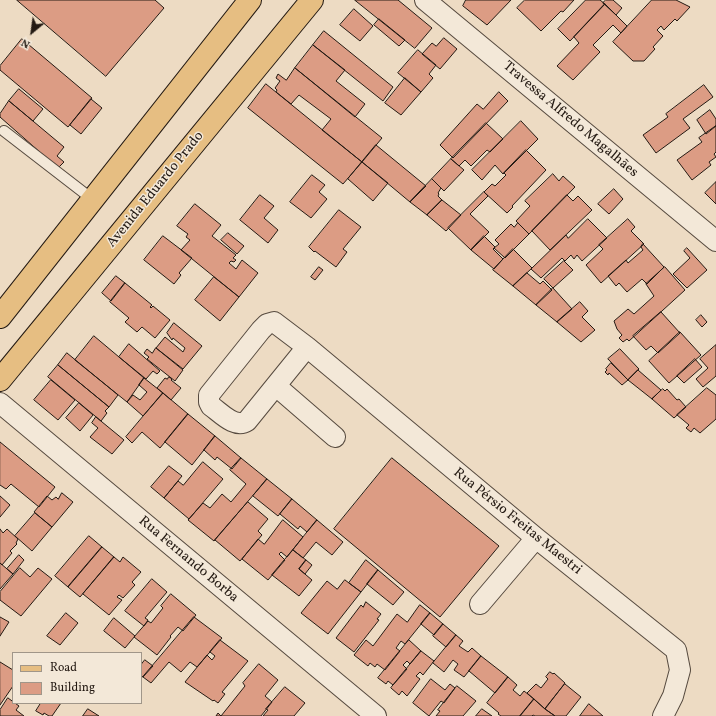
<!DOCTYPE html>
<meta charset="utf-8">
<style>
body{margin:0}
#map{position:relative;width:716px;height:716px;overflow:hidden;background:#eddbc3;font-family:Vollkorn,serif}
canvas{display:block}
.legend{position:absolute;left:12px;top:652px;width:130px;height:52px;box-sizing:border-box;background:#f3e8d8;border:1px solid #a09689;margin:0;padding:5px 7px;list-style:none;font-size:12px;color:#241a13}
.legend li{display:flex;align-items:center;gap:8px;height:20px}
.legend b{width:20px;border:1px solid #a09689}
.north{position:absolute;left:12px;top:12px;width:40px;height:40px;-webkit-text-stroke:3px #f3e8d8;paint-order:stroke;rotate:209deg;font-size:11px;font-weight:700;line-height:16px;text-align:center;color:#241a13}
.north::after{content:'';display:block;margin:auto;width:14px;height:18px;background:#241a13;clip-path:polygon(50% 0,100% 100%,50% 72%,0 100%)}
</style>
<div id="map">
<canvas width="716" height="716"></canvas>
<ul class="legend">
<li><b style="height:5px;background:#e6be82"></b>Road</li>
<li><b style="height:11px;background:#dc9c84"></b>Building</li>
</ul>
<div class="north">N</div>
</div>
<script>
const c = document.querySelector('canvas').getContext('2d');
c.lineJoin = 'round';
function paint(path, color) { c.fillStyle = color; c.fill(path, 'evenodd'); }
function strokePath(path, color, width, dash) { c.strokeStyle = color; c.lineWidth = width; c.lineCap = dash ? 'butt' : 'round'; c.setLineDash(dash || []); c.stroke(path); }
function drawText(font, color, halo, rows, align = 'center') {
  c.font = font + ' Vollkorn,serif'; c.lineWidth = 3; c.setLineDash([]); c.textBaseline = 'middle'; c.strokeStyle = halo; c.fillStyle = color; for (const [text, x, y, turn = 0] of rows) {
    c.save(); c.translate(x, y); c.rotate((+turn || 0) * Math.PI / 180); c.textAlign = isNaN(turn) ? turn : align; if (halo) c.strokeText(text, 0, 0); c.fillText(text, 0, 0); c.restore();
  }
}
const building = new Path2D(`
 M17,0h138l9,8 -58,68z
 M355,0h43l34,28 -17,20z
 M466,0h45l-24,25 -24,-19z
 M525,0h49l-11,12 -2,-1 -20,20 -24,-23z
 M586,0h14l5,4 -35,37 -12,-12z
 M606,0h7l9,8 -6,7 -13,-12z
 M652,0h24l14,7 -13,14 -2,-2 -11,11 -3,-4 -4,4 6,6 -10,11 2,2 -11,12h-11l-20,-19z
 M605,4l22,22 -6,7 -8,-8 -20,20 7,7 -27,28 -16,-14 22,-23 -5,-6z
 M354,9l19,17 -13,15 -20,-16z
 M379,19l26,21 -6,6 -25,-21z
 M324,31l69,56 -10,14 -70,-56z
 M444,38l13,11 -17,20 -18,-15 10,-11 4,3z
 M22,39l70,59 -24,29 -68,-57v-4z
 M313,45l32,25 -9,11 29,23 -10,13 -60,-49z
 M418,50l18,15 -7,9 4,4 -12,14 -23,-19z
 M295,68l87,70 -20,24 -40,-32 9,-11 -32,-24 -8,9 -15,-12 1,-2 -2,-2 5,-7 -4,-3 2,-4 8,6z
 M405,78l16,14 -20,23 -16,-12z
 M266,84l96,78 -19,22 -95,-76z
 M704,85l9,12 -30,22 7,9 -34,25 -13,-18 25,-18 -2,-3z
 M19,89l24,20 -10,12 -24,-20z
 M499,92l9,9 -55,57 -13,-13 37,-41 6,5z
 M91,99l11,9 -21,26 -11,-9z
 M9,101l55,46 -7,9 7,6 -6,6 -58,-51v-3z
 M710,110l6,9v7l-10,8 -9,-14z
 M521,121l17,18 -35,35 -8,-9 -13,15 -10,-10z
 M486,123l17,16 -13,13 -3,-2 -16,16 -6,-6 -6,6 -8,-7z
 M716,126v26l-2,2 2,3 -7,5 2,3 -19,15 -15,-20 25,-18 -3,-4z
 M376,145l50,41 -16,16 -48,-40z
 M526,150l20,20 -34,36 1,1 -6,6 -23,-21 8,-8 3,2 11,-11 -2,-2z
 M451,159l13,11 -20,21 -12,-12z
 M362,162l26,21 -15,18 -25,-22z
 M553,174l6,7 4,-5 12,11 -46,47 -13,-13 14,-15 -5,-5z
 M312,175l13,10 -6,7 8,7 -16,19 -21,-16z
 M432,179l9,9 -3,5 1,1 -1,2 4,4 -15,15 -17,-13z
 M716,182v22l-11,-11z
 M614,189l9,10 -14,15 -11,-10z
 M484,192l4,4 -18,18 19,18 -18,18 -23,-22z
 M260,195l14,11 -10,12 14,12 -10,13 -28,-23z
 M567,195l6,6 5,-5 14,14 -42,40 -18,-19z
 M442,200l19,15 -15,16 -19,-16z
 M195,204l26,21 -9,11 24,19 -3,3 3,2 -2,2 -3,-1 -2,2 7,6 6,-9 16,13 -19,24 -58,-47 9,-10 -4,-3 2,-3 -11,-8z
 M339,210l22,17 -18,22 4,3 -11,15 -21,-16 -1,1 -5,-5z
 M588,219l19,19 -25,23 -5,-6 -3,4 -3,-4 -6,6 -3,-3 -21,20 -10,-9 35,-34 2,3z
 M628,219l7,8 -4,4 13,13 -43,39 -15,-18 17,-16 -4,-4z
 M518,223l11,11 -24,24 -11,-10 5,-4 -4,-4 16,-16 3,3z
 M228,233l16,13 -7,8 -16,-14z
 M163,236l29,22 -13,15 2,2 -7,9 -30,-24z
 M484,236l11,11 -2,2 10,10 -9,10 -23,-19z
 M643,244l21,23 -17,17 -5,-5 -15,13 -8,-9 -3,3 -8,-10 18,-16 2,3 15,-13 -2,-3z
 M687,248l20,22 -20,18 -14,-14 17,-16 -6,-7z
 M513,249l19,19 -19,18 -20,-16z
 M564,261l9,9 -20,18 -9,-9z
 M319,267l4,3 -8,10 -4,-3z
 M665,267l20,23 -56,51 -2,-2 -4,3 -4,-4 3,-3 -5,-6 -3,-8 14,-12 6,5 20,-18 -8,-12z
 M527,273l13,11 3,-3 9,9 -16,15 -23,-19z
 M116,276l9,7 -14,18 -9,-8z
 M214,277l25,20 -19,24 -25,-21z
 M125,283l27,22 -2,2 1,1 2,-2 17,14 -15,18 -13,-11 -5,5 -12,-10 4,-4 -19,-16z
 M553,288l19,21 -15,13 -21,-17z
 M580,302l8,9 -6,6 13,13 -14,12 -24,-20z
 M661,312l19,21 -22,20 -7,-7 -5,4 -13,-14z
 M701,315l6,7 -5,5 -6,-7z
 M174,323l28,23 -19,23 -27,-21 9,-11 18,15 2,-4 -12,-10 -1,2 -5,-7z
 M680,332l21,23 -32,28 -20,-22z
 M94,336l50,42 -17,24 -52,-42z
 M129,344l31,27 -3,3 -4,-3 -7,8 -27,-22z
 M716,345v31l-13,11 -7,-8 12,-11 -8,-9z
 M156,348l27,22 -8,11 -28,-22 2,-2 -5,-4 3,-4 5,4z
 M620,349l19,20 -11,11 -20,-21z
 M67,353l51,42 -9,12 -51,-42z
 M695,359l7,8 -18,16 -7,-7z
 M611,363l17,17 -6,5 -13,-12 -1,2 -3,-3 2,-2 -1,-1z
 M58,365l51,42 -4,4 2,2 -6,8 -53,-44z
 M638,370l23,20 -9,9 -24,-19z
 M169,377l3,2 -1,1 10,8 -10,12 -14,-12 8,-10 2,1z
 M144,378l19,15 -20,23 -16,-14 6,-7 7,5 7,-8 -8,-7z
 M51,380l24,20 -17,20 -24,-20z
 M707,388l9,7v24l-16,14 -6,-5 -3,4 -5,-4 3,-3 -12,-10z
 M663,389l2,2 2,-2 10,11 2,-1 7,8 -12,11 -22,-19z
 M163,393l25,21 -28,34 -18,-16 -10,11 -6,-6z
 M79,403l14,12 -13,16 -14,-13z
 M188,414l27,22 -23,29 -27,-23z
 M96,417l28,23 -12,14 -22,-17 8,-9 -6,-5z
 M215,436l26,22 -9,11 -15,-12 -2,3 -11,-10z
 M0,442l55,45 -16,20 -28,-23 -5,5 -6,-4z
 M241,458l26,21 -53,62 -26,-21 15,-17 7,5 12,-14 9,8 15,-18 -16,-14z
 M392,458l107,88 -59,71 -106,-88z
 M203,462l20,17 -34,40 -25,-21 14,-17 5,4z
 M169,466l13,10 -18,22 -13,-11z
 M267,479l25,20 -14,17 -25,-20z
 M62,493l11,9 -21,25 -18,-15 13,-16 5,4 4,-3 2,2z
 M0,496l10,9 -10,12z
 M292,499l25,21 -10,12 -7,-6 -2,3 -18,-15z
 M248,502l20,17 -10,12 4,4 -22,26 -25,-21z
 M35,513l17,14 -20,24 -17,-15z
 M283,520l20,17 -16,20 -6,-5 -2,2 6,6 -17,20 -26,-21 16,-20 6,5z
 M317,520l26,22 -11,13 -16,-13 -13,16 -10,-8z
 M0,529l3,4 4,-4 11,10 -2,4 1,1 -7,7 2,2 -10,12 -2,-2z
 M89,536l13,11 -34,40 -13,-11z
 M102,547l12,10 -34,40 -12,-10z
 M293,550l13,10 -7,9 13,11 -13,16 -27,-21z
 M19,555l5,5 -11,14 -6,-5z
 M114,557l6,5 3,-5 18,15 -9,10 3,3 -12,13 -4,-3 -2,2 5,3 -13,15 -26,-21z
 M306,560l6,5 -7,9 -6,-5z
 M366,560l12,10 -17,22 -12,-9z
 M0,563l13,11 -13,15z
 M20,568l10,9 8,-9 14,11 -31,37 -21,-16v-8z
 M378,570l26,22 -11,13 -26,-21z
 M152,579l15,13 -22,26 3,2 -4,6 -19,-15z
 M345,580l16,12 -33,42 -27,-21 26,-32 10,8z
 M171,594l25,21 -13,16 -5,-4 -8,9 1,1 -14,18 -23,-18 14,-16 3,2 12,-15 -2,-2z
 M366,602l15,12 -4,5 2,1 -25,32 -18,-14 25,-33 2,2z
 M420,605l10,8 -25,31 -4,-3 -5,7 4,3 -15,19 -8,-6 -2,3 -5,-4 -2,3 -14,-11 12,-15 7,6 24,-32 10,8z
 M66,613l12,10 -18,22 -13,-9z
 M430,613l13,11 -9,11 -13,-11z
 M0,617l9,5 -9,14z
 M194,617l28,21 -25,29 -7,-5 -9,10 -12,-10 -18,21 -8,-6z
 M114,618l21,18 -10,12 -21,-17z
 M443,624l13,11 -10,12 -13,-11z
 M456,635l7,6 -4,5 9,6 4,-4 9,8 -17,21 -10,-7 4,-6 -5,-4 -9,12 -11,-9z
 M220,640l28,21 -26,31 3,2 -7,9 -4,-3 -1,1 -28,-19 22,-27 5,5 3,-4 -5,-4z
 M409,640l12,11 -11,13 -3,-3 -4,4 4,4 -14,16 -5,-4 -2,3 -8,-6z
 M421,651l13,10 -11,14 -3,-3 -4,4 4,3 -13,17 -5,-5 -3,4 -8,-7z
 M481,656l27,21 -13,16 -26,-22z
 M145,660l8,6 -10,11 -2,-1v-11z
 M0,662l13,8v16l-13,19z
 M259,664l19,16 -13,16 7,6 -11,14h-45l2,-3 3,3 24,-30 -2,-3z
 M550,672l3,2 1,-1 11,10 -20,26 -18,-16 9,-9 5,4 7,-9 -2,-2z
 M508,677l9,8 -4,5 7,6 4,-5 10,8 -14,17h-19l-3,-2 1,-1 -12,-10z
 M431,679l14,11 5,-6 5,4 -11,15 -3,-2 -12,15 -16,-13z
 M565,684l16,13 -15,19h-11l-10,-7z
 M457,686l19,15 -13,15h-27l4,-5 -2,-1z
 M285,687l20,16 -11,13h-31l5,-6 -2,-1z
 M8,698l11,8 -3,4 8,6h-24v-6z
 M534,699l11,10 10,7h-20l-2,-1 -1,1h-12z
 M41,703h20l-9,13h-3l-5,-3 -1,2 -7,-4z
 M589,704l14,12h-23z
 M88,709l11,7h-16z
 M482,709l10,7h-16z`);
const lane = new Path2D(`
 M4,131l88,68`);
const street = new Path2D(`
 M425,0l291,241
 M307,347l-60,74c-12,8 -26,-8 -36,-15l-2,-4v-7l52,-65 6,-6 7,-2 33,25 229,191 140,112 4,20 -7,26 -10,20
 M276,386l59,51
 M0,403l376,313
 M480,604l56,-66`);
const primary = new Path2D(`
 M0,317l250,-317
 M0,380l312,-380`);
const streetNames = [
 ["Travessa Alfredo Magalhães",570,120,40],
 ["Avenida Eduardo Prado",156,190,-51],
 ["Rua Pérsio Freitas Maestri",517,522,39],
 ["Rua Fernando Borba",188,560,40]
];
paint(building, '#dc9c84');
strokePath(building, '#241a13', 1);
strokePath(lane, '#564a3f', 12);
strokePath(street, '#564a3f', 22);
strokePath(primary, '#241a13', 24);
strokePath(lane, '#f3e8d8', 10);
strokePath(street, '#f3e8d8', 20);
strokePath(primary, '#e6be82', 22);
drawText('14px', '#241a13', '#f3e8d8', streetNames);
</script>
